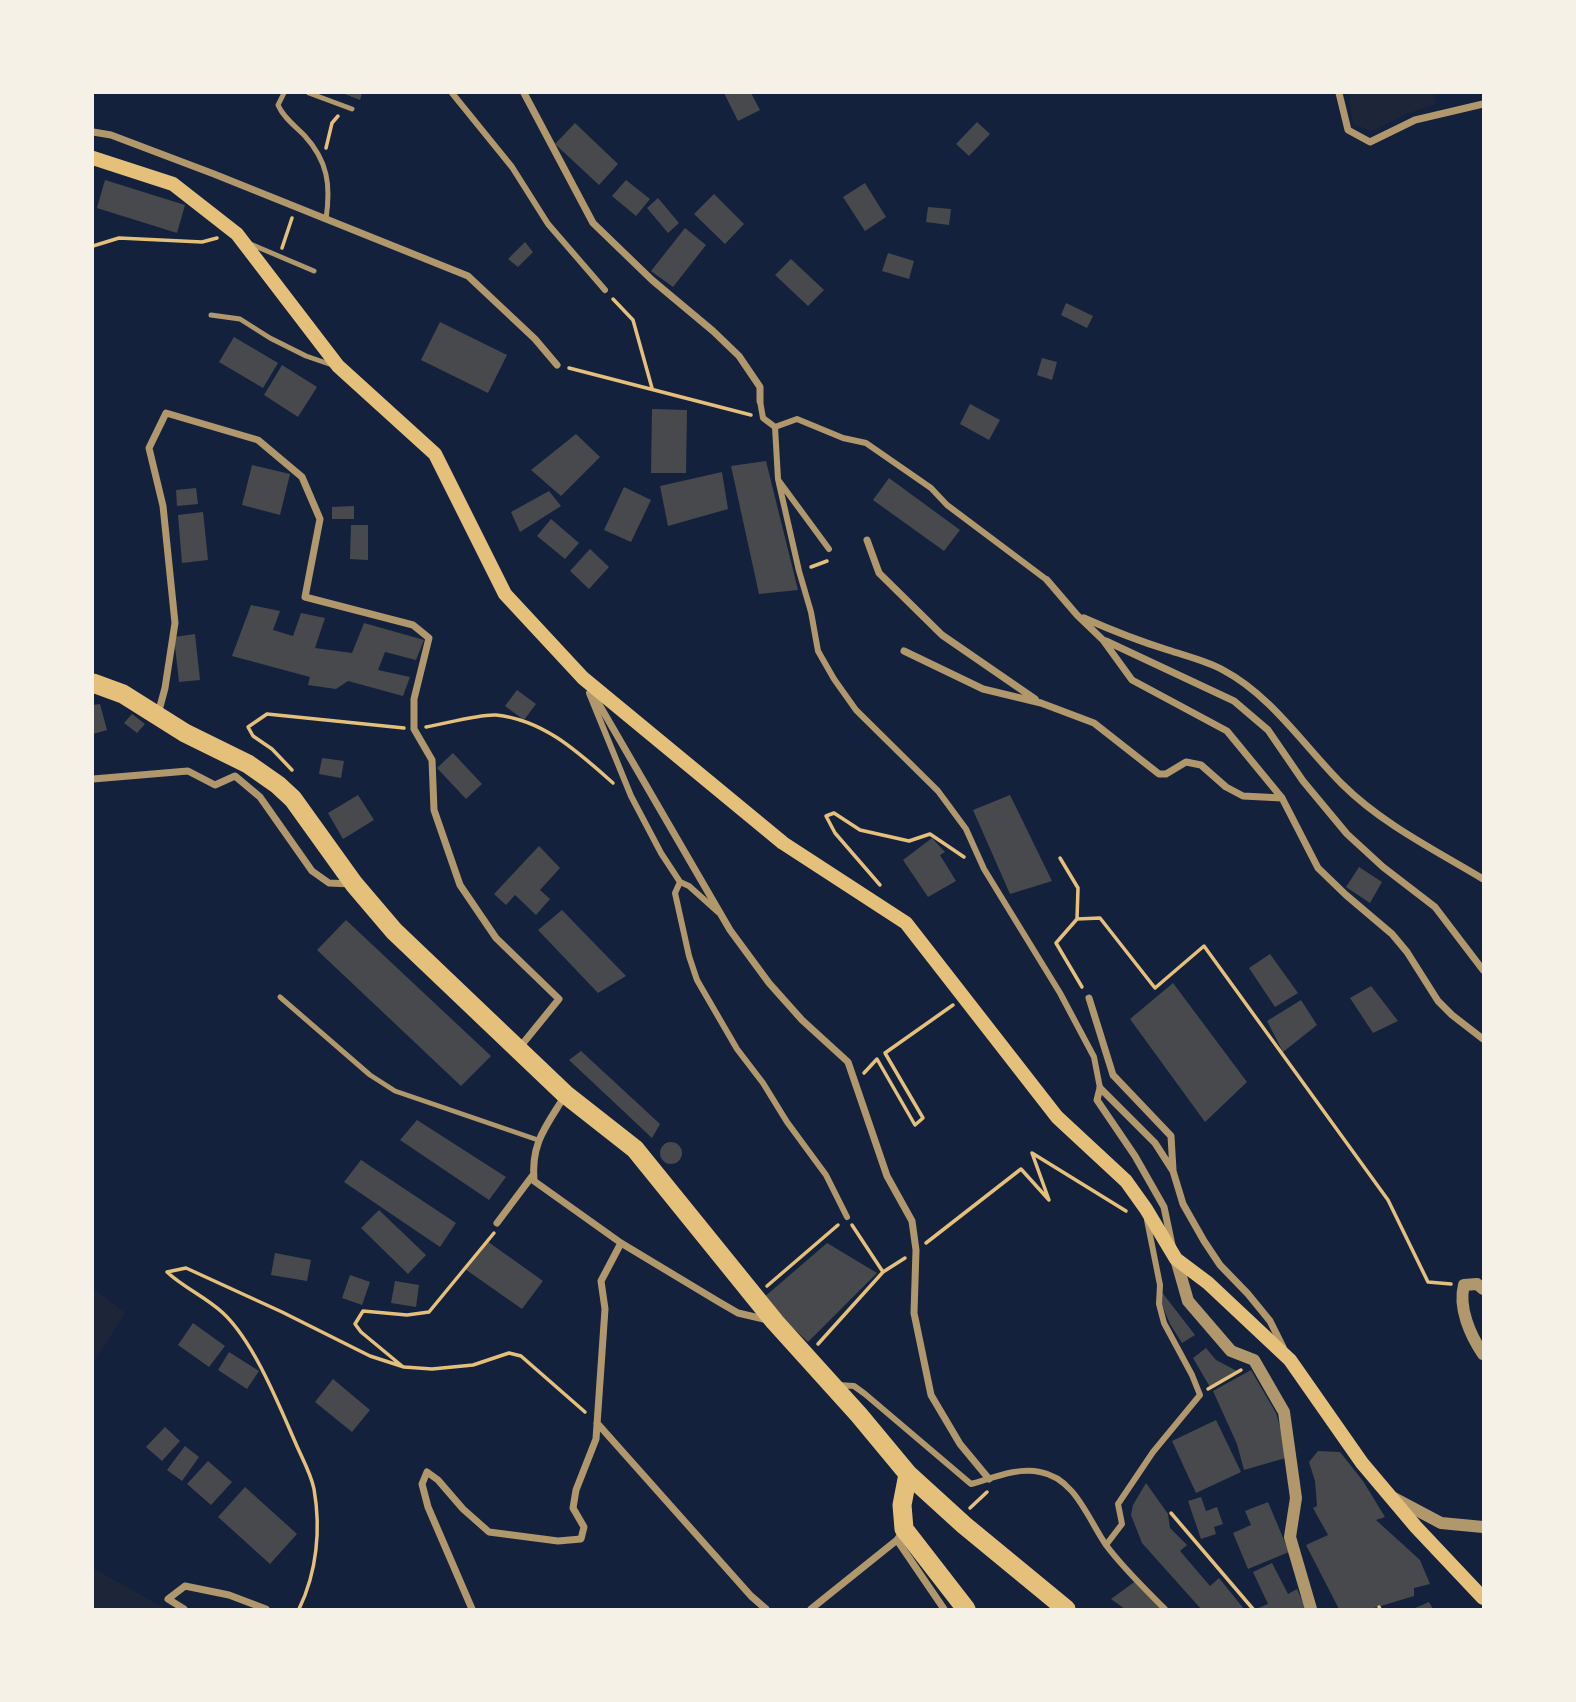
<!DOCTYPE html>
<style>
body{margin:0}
#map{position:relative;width:1576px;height:1702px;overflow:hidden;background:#14213d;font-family:"Times New Roman",serif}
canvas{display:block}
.frame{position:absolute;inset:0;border:94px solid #f6f1e7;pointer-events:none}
</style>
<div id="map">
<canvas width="1576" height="1702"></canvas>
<div class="frame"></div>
</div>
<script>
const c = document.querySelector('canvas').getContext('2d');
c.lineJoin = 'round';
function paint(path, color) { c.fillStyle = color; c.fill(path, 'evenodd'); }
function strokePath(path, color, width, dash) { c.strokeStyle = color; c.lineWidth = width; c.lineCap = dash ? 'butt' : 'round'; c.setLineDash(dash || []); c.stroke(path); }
const green = new Path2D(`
 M1349,93h84l3,11 -30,10 -34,17 -19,-7z
 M93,1288l32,25 -32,50z
 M93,1568l69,39 3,2h-72z`);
const building = new Path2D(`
 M342,93h20l-2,7z
 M724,93h27l9,17 -22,11z
 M977,122l13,12 -21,22 -13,-12z
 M575,123l43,41 -19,21 -44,-41z
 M105,180l80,25 -8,28 -80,-25z
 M626,180l24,19 -14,17 -24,-20z
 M865,183l21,34 -21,14 -22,-34z
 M714,194l30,30 -19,20 -31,-30z
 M658,198l21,25 -11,10 -21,-25z
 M928,207l23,2 -2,16 -23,-3z
 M685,228l21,17 -33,42 -22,-16z
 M525,242l8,10 -15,15 -10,-8z
 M888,253l26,8 -5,18 -27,-8z
 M791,259l33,31 -16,16 -33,-31z
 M1066,303l27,13 -6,12 -26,-13z
 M440,322l67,33 -19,38 -67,-33z
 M234,337l44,26 -15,25 -44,-26z
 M1042,358l15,4 -5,18 -15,-5z
 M282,365l35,22 -19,30 -34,-22z
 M970,404l30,16 -11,20 -29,-16z
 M652,409l35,1 -1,63h-35z
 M576,434l24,23 -39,39 -30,-26z
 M766,461l32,129 -39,4 -28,-128z
 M252,465l38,9 -10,41 -38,-10z
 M722,472l6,37 -60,17 -8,-40z
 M889,478l71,52 -16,21 -71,-51z
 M624,487l27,13 -20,42 -27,-12z
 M196,488l2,16 -21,2 -1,-16z
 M549,491l12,15 -41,26 -9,-20z
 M354,506v13h-22v-12z
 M203,512l5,48 -26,3 -4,-48z
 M551,519l28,24 -14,16 -28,-23z
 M351,525h17v35l-18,-1z
 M590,549l19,18 -20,22 -19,-18z
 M251,605l29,6 -7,19 20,6 8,-23 24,5 -10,30 37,5 12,-30 60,17 -8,20 -31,-8 -7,18 32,7 -7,19 -55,-15 -12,8 -28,-4 2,-8 -78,-21z
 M195,634l5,46 -21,2 -5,-45z
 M517,690l19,14 -12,16 -19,-14z
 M100,704l7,26 -14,4v-29z
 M132,714l13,10 -8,9 -13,-10z
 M453,753l29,31 -16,15 -29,-31z
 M322,758l22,3 -3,17 -22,-4z
 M358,795l16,25 -31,19 -15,-26z
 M1010,795l42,86 -42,13 -37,-84z
 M932,838l13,14 -5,3 16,26 -28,16 -25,-37z
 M539,846l21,22 -20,22 10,9 -14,16 -21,-20 -9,10 -12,-11z
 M1359,867l23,15 -12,21 -24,-16z
 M562,910l64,66 -28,17 -60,-63z
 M346,920l145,136 -30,30 -144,-136z
 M1270,954l28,39 -23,14 -26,-39z
 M1173,983l74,99 -42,40 -75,-103z
 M1371,986l27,35 -25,12 -23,-35z
 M1301,1000l16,25 -34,27 -16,-31z
 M581,1051l79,73 -8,14 -83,-78z
 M417,1120l89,57 -17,23 -89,-60z
 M660 1153a11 11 0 1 1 22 0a11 11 0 1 1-22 0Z
 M361,1160l95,63 -16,24 -96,-65z
 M379,1210l47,45 -18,19 -47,-46z
 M487,1241l56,40 -21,28 -57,-40z
 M827,1243l50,30 -69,69 -46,-43z
 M275,1253l36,7 -4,21 -36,-6z
 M350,1275l20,7 -8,23 -20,-7z
 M395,1281l24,4 -3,22 -25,-4z
 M1161,1291l34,44 -13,8 -12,-19 -11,-26z
 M193,1323l32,23 -16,21 -31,-22z
 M1206,1348l10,12 21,11 -27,16 -17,-29z
 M229,1352l30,19 -12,18 -29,-19z
 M1251,1370l25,43 13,44 -45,13 -7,-26 -24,-53z
 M333,1379l37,31 -18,22 -37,-30z
 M1216,1420l25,52 -45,21 -24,-52z
 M165,1427l15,14 -18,20 -16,-14z
 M185,1446l14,11 -17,24 -15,-11z
 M1318,1451l22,1 23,29 22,36 -9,3 44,40 10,24 -16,4v8l-43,13h-32l-33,-64 22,-10 -15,-27 4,-2 -2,-25 -6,-19z
 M208,1461l24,21 -21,23 -24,-21z
 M1146,1483l22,31 2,14 17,17 -7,6 30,35 9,-8 25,31h-43l-59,-66 -11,-28 2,-10z
 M245,1487l52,47 -27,30 -52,-47z
 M1201,1497l5,14 11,-4 6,17 -9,3 2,7 -15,5 -13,-38z
 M1268,1502l21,50 -41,17 -15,-36 18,-8 -6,-14z
 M1272,1563l16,31 9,-5 9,20h-50l12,-5 -15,-32z
 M1137,1580l28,29h-40l-14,-10z
 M1429,1602l4,7h-20z`);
const path = new Path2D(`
 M326,148l6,-25 6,-7
 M93,246l26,-8 83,4 15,-4
 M282,248l10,-30
 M613,299l20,21 19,68
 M569,368l182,47
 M811,567l16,-6
 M426,727c18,-3 53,-13 70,-12 48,5 82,37 117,68
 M292,770l-20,-21 -19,-13 -5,-9 19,-13 137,14
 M1060,858l18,30 -1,31 -21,24 26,44
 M880,885l-45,-52 -9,-17 8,-3 26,17 49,11 21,-7 34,23
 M1077,919l23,-1 55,70 49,-42 184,254 40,82 23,2
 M864,1073l13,-14 38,66 8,-7 -38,-65 68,-48
 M926,1243l95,-74 28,31 -17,-47 94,58
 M883,1272l22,-14
 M767,1286l71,-61
 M818,1344l65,-72 -31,-47
 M402,1366l-41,-34 -6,-8 8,-13 44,4 22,-3 65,-79
 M1208,1389l33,-19
 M970,1508l17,-16
 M1171,1513l82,96
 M1379,1607l1,2
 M299,1609c18,-37 22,-80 15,-120 -3,-15 -12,-31 -18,-45 -17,-39 -42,-102 -73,-131 -17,-16 -39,-25 -56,-41l19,-4 96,44 88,44 34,11 28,2 41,-4 36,-12 12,3 64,56`);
const service = new Path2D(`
 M284,93l-6,12c5,12 17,21 26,30 24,26 27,50 22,84
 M309,93l43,16
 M248,243l66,28
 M211,315l29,4 30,19 36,18 29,10
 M280,997l90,78 25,16 143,49`);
const pedestrian = new Path2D(`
 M452,93l60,74 36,57 57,66
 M760,401l3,17 12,9 22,-8 46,19 23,5 65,45 16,17 100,75
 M775,427l3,52 21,92 12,41 7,39 16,28 22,31 82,81 28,38 18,40 76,124 34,64 6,31
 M779,481l50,68
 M589,693l42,103 30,57 19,29 9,4 29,26
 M680,882l-5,11 14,63 8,24 40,69 26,34 24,39 39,53 21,42
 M838,1385l16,1 11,8 106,90c22,-6 46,-17 69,-12 35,6 48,47 66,73 17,23 39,44 59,64
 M1106,1545l16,-21 -4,-20 35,-52 47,-57 -8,-20 -28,-52 -5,-19 1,-19 -13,-65`);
const minor = new Path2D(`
 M524,93l69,130 59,57 61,51 26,25 21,31v14
 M1339,93l9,37 22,12 45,-22 68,-16
 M93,132l18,3 103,39 254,102 67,63 22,26
 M867,540l12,33 63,62 93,64
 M1047,580l30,35 26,25 29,40 95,51 55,67 36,70 28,27 46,39 15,18 31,49 14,14 31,24
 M1084,618c27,12 55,23 84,32 18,6 39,11 55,20 49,26 81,76 119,114 40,40 93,66 141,95
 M1106,641l128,60 34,29 35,51 44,53 36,33 52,40 48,63
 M904,651l79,38 58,14 53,20 65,51h7l20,-12 15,3 25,22 17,9 39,2
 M589,687l141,243 39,53 33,37 46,42 39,114 25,45 4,29 -2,63 17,82 29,49 29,35
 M158,714l7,-26 10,-65 -12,-117 -14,-58 17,-35 92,27 44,37 18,42 -15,78 108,28 16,13 -15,61v30l18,31 2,50 26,75 36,53 63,61 -39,48
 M93,779l95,-8 27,14 20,-9 25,21 52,74 17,12 22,1
 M1089,998l24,77 58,61 2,34
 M1100,1088l55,55 18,28 10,33 21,37 16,24 28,29 22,27 13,26
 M1100,1088l-3,12 38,56 29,51 8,38
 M564,1097c-19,31 -33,46 -30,84l87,62 98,59 19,11 30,7
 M497,1223l36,-48
 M597,1423l154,173 15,13
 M899,1537l-2,3 47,69
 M184,1609l-16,-10 17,-13 44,9 37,14
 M472,1609l-44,-102 -6,-23 5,-12 11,8 25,29 26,23 69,9 23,-2 3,-12 -11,-19 3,-18 20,-51 9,-130 -4,-28 20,-38
 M811,1609l86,-69`);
const tertiary = new Path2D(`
 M1176,1259l12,42 43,50 23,9 30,52 12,86 -6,39 21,72
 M1483,1289l-6,-5 -13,1c-6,22 6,50 19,69
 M1392,1497l49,26 42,4`);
const secondary = new Path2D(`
 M93,158l80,26 64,50 101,132 97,88 70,140 78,84 200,165 123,80 151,194 69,64 20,28 30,50 32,24 82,77 72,103 54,64 67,71`);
const trunk = new Path2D(`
 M93,683l30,11 62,39 63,31 30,21 15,14 61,85 40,47 171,163 70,55 140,173 84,93 49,59 -6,31 2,24 62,80
 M908,1474l56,51 102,84`);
paint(green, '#1d2539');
paint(building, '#48494c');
strokePath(path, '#e5c07b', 3.5);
strokePath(service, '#b1986c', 5);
strokePath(pedestrian, '#b1986c', 6);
strokePath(minor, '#b1986c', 7);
strokePath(tertiary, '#b1986c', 12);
strokePath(secondary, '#e5c07b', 14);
strokePath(trunk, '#e5c07b', 19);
</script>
